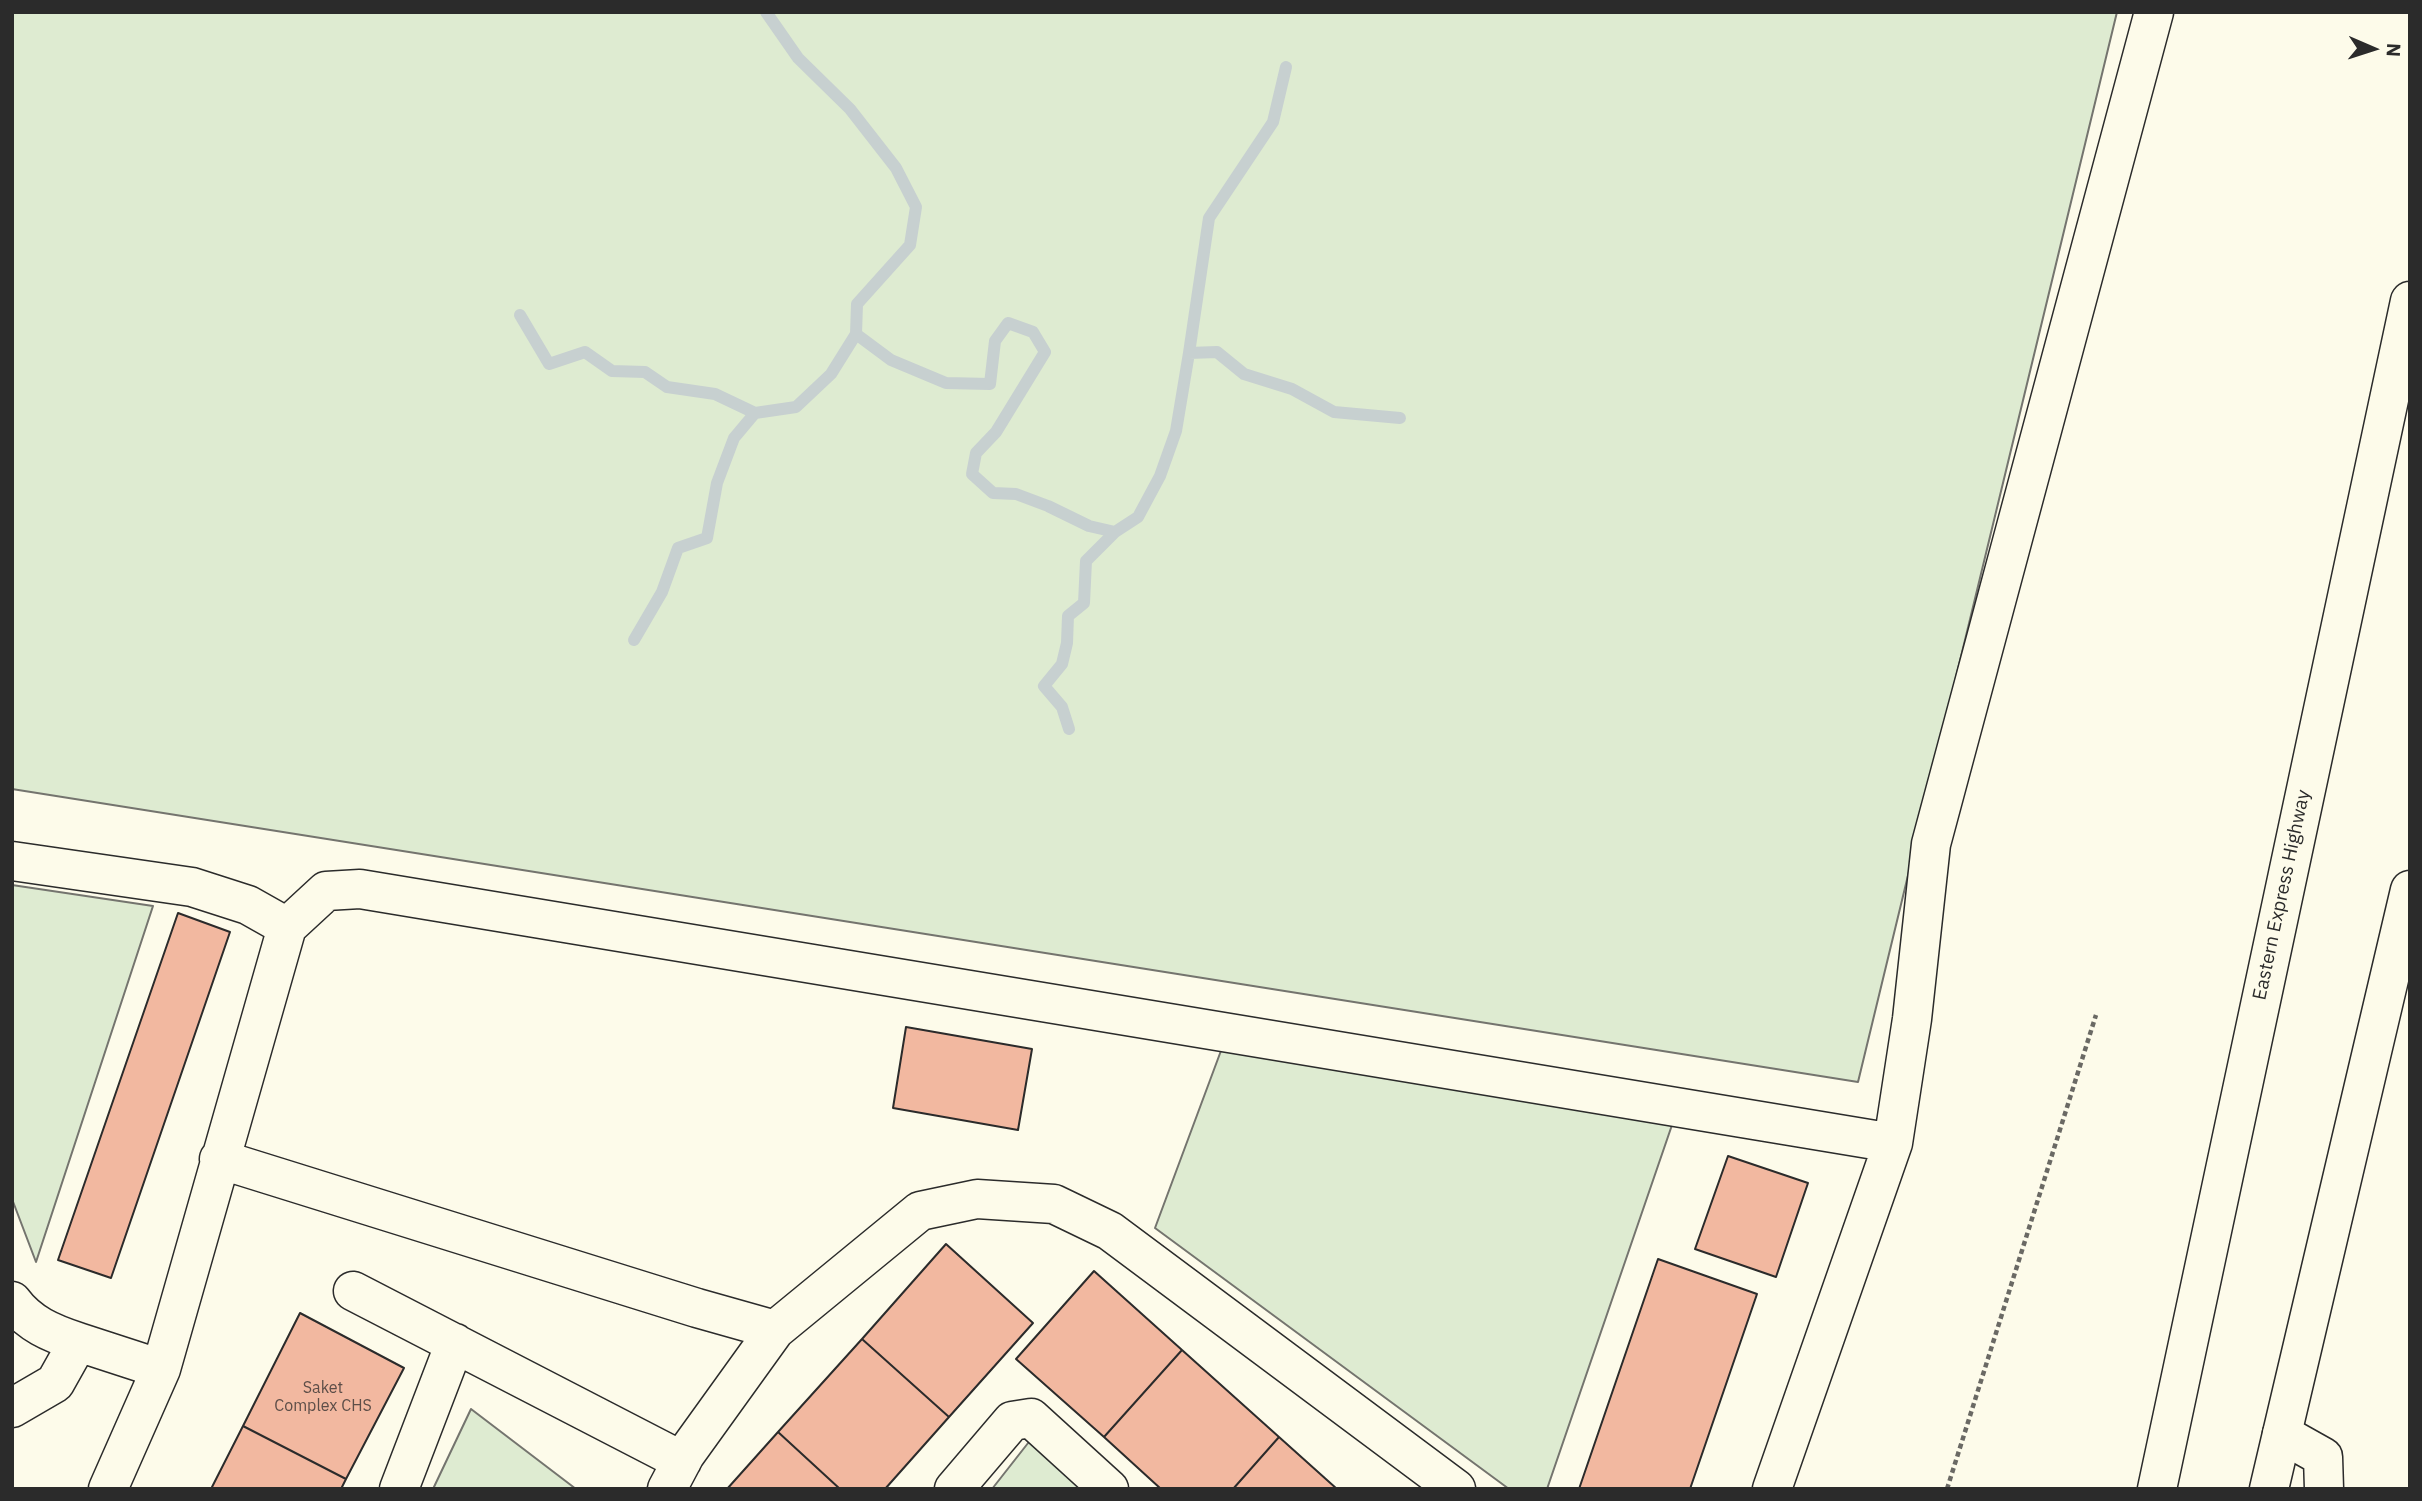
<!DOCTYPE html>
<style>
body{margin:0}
#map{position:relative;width:2422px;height:1501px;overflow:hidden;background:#fdfbea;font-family:"IBM Plex Sans",sans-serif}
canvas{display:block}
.frame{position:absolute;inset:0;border:14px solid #2b2b2b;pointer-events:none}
.north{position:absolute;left:2338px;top:14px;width:70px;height:70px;-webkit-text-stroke:5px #fdfbea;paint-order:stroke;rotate:93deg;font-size:19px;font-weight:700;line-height:28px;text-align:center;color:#2b2b2b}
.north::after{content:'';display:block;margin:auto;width:24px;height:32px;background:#2b2b2b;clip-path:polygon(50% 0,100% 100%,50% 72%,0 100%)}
</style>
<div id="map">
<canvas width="2422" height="1501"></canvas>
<div class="frame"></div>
<div class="north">N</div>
</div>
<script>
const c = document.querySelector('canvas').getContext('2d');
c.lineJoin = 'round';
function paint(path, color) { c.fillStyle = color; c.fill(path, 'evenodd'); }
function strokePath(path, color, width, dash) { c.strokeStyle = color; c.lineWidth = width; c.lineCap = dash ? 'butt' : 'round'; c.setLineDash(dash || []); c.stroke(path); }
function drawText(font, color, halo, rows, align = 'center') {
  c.font = font + ' "IBM Plex Sans",sans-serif'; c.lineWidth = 5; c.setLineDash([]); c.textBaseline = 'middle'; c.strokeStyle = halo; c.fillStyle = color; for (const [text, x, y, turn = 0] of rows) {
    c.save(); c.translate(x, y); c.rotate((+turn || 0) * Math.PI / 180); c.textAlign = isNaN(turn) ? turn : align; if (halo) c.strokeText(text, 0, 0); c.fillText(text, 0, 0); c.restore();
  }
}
const green = new Path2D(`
 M12,12h2105l-259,1070 -1846,-293z
 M12,885l141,21 -117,356 -24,-63z
 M1222,1048l450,77 -125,364h-38l-354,-261z
 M471,1409l105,80h-143z
 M1032,1438l53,51h-93z`);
const stream = new Path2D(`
 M766,12l32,46 52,51 46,59 20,39 -6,38 -53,59 -1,30 35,26 55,23 44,1 5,-43 13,-18 25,9 12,20 -49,80 -20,21 -4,21 21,19 23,1 32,12 41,20 26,6 23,-15 22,-41 16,-45 13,-78 28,-1 27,22 48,15 42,23 66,6
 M520,315l29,49 36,-12 27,19 33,1 22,15 48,7 40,19 41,-6 35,-33 25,-40
 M1189,353l20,-135 64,-96 13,-55
 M634,640l28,-48 16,-44 29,-10 10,-55 17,-45 21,-25
 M1069,729l-7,-22 -18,-21 18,-22 5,-21 1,-27 16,-13 2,-42 29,-29`);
const building = new Path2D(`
 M178,913l52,19 -119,346 -53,-18z
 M906,1027l126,22 -14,81 -125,-22z
 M1728,1156l80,27 -32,94 -81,-28z
 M946,1244l87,79 -84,94 -87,-78z
 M1658,1259l99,35 -67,195h-111z
 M1094,1271l88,79 -78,87 -88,-78z
 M300,1313l104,55 -58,111 -103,-53z
 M862,1339l87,78 -64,72h-45l-62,-57z
 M1182,1350l97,87 -46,52h-72l-57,-52z
 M243,1426l103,53 -5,10h-130z
 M778,1432l62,57h-113z
 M1279,1437l58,52h-104z`);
const path = new Path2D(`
 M1947,1489l149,-474`);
const minor = new Path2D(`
 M12,861l180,26 56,18 39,22
 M219,1159l478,149 78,22 145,-119 57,-12 77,5 56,27 346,258
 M353,1291l329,170
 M12,1301c17,23 39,32 66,41
 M12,1408l43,-25 23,-41 83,27
 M2282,1434l41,23 1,32
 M108,1489l53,-120 126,-442 39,-36 34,-2 1533,254
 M399,1489l56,-146
 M667,1489l18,-34 90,-125
 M954,1489l58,-68 19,-3 78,71
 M1772,1489l121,-346 19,-124 19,-175 223,-832`);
const highway = new Path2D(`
 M2157,1489l253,-1188
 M2269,1489l141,-599`);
const numberNames = [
 ["Saket",323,1388],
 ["Complex CHS",323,1406]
];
const streetNames = [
 ["Eastern Express Highway",2282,895,-78]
];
paint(green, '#deebd1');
strokePath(green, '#74746e', 2);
strokePath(stream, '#c7d0d0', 12);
paint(building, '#f2b8a0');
strokePath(building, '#2b2b2b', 2);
strokePath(minor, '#2b2b2b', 41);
strokePath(highway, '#2b2b2b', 41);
strokePath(path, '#6a6964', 4.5, [5, 3.5]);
strokePath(minor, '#fdfbea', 38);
strokePath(highway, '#fdfbea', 38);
drawText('16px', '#5d4e48', null, numberNames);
drawText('19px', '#2b2b2b', '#fdfbea', streetNames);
</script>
